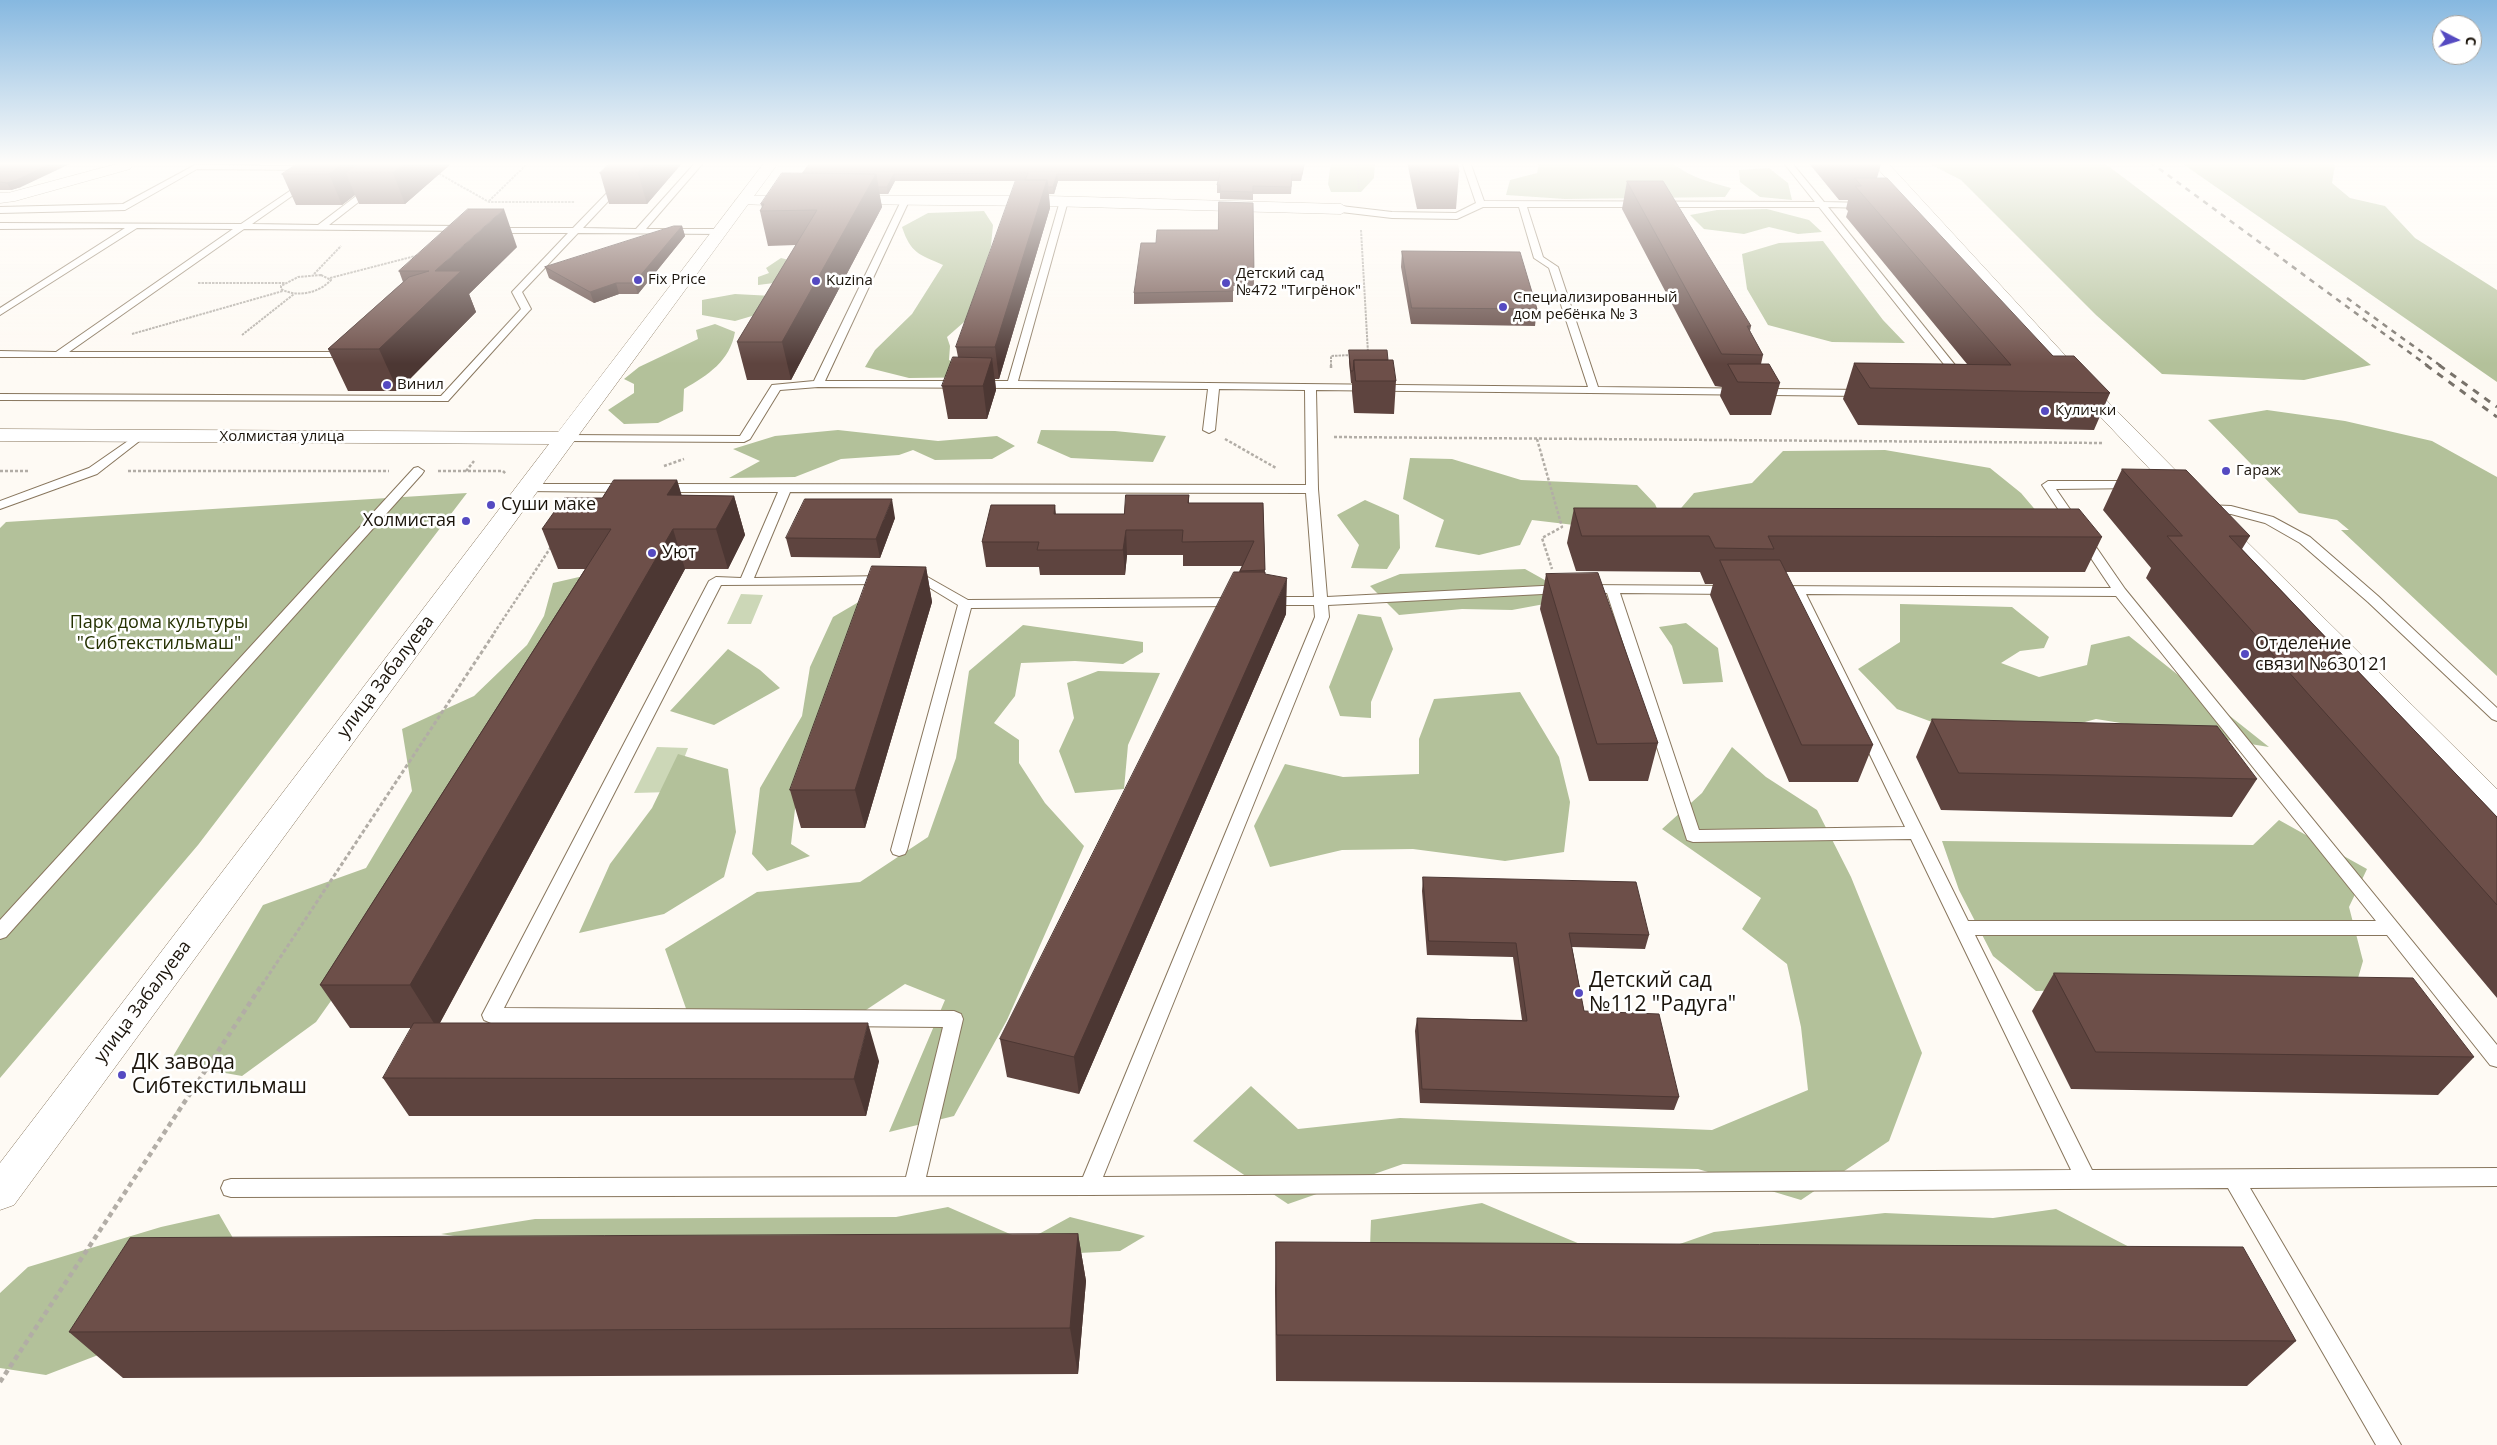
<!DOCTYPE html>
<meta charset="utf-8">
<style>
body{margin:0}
#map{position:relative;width:2497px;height:1445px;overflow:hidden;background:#fefaf4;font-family:"Open Sans",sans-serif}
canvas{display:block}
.north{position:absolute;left:2432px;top:15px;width:50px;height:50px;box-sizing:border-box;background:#fff;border:1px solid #a4a19d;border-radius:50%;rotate:95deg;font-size:14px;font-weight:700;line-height:20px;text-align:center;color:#1b140b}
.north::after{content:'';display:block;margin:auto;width:18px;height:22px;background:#554ac1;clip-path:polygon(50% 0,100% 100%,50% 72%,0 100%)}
</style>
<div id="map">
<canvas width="2497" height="1445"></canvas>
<div class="north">С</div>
</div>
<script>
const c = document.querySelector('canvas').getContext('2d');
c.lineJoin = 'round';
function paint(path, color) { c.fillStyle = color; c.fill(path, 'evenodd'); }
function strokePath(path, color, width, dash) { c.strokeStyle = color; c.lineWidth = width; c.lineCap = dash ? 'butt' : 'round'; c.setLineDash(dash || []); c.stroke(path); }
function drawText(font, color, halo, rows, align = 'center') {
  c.font = font + ' "Open Sans",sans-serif'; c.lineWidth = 5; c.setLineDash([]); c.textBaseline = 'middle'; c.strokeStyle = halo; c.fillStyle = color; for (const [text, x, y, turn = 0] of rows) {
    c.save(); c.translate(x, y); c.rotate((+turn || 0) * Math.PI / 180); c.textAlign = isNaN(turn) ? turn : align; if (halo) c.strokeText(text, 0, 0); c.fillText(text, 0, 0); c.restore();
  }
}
const green = new Path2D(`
 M741,594l22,1 -12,29h-24z
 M657,747l31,1 -17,44 -37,1z`);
const forest = new Path2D(`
 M1331,162h44l-1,16 -13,14h-30l-3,-8z
 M1539,162h132c18,15 38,20 60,26l-6,9 -160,2 -59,-4 4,-15 27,-7z
 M1926,162h177l268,203 -67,15 -142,-6 -66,-59 -135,-135z
 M2180,162h147l8,3 -3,18 18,15 35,8 30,32 82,52v92z
 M1769,168l19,15 4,17 -32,-3 -20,-15 -1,-12z
 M1767,209l42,11 13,12 -24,2 -29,-7 -25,7 -40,-5 -14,-14 27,-5z
 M984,211l9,14 -2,21 -19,69 -25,22 3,9 -1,14 18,9 27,8 -85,1 -44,-11 10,-17 37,-36 31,-49c-24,-11 -32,-11 -41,-38l26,-14z
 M1823,241l60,79 22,23 -73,-1 -64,-17 -21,-36 -5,-35 37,-11z
 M781,258l12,3 -11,21 -24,3v-8l11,-4 -3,-5z
 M735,294l38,2 -4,15 -34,10 -33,-6v-15z
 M715,324l20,8c-5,29 -27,43 -51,57l-1,22 -25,12 -34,1 -16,-14 26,-17v-9l-10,-5 15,-12 59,-28 -2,-9z
 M2267,410l78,11 87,20 65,36v199l-156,-146h8l-12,-10 -38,-7 -91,-93z
 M838,430l100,11 59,-5 18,10 -23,13 -57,1 -22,-10 -14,5 -58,4 -46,18 -66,1 31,-17 -27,-12 42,-13z
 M1041,430l74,1 51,5 -13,26 -82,-4 -34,-15z
 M1885,450l105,18 31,25 17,20 -362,1 18,-21 58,-10 31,-32z
 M1410,458l42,1 69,21 116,5 18,19 10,23 -57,2 -76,-9 -12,25 -41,10 -44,-8 9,-27 -41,-21z
 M467,493l-269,352 -198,233v-550l6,-6z
 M1365,500l34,15 1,33 -13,21 -36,-1 8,-23 -22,-30z
 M1525,569l52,29 -65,12 -50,-1 -63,6 -29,-29 30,-12z
 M579,577l11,14 -177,294 -97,137 -74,54 -73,-13 94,-158 103,-37 46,-77 -10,-62 72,-33 53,-51 17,-29 9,-33z
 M862,600l-18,67 -49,142 -4,35 19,12 -43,15 -15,-17 8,-66 42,-72 8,-49 23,-50z
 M1900,604l112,3 37,30 -5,11 -24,3 -19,12 38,14 48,-12 4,-20 38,-9 140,111 -173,-28 -67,18 -70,-5 -62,-23 -39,-40 42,-27z
 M1358,614l23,3 12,32 -22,53v16l-31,-2 -11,-29z
 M1686,623l32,25 5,34 -40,2 -11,-38 -13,-19z
 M1023,625l120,17v10l-20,12 -48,-3 -54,2 -6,33 -21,27 25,17v23l26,40 39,43 -77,174 -53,96 -65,16 56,-132 -40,-16 -81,54 -129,-4 -30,-85 92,-57 103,-10 68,-45 28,-79 13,-87z
 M728,649l32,21 20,18 -66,37 -44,-14z
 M1098,671l62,2 -32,72 -4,44 -49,4 -16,-42 15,-33 -7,-35z
 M1520,692l39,65 11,45 -6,50 -59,9 -92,-12 -71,1 -72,17 -16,-41 31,-62 58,13 76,-3v-35l15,-40z
 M1732,747l34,30 51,33 34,67 71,176 -33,88 -88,59 -103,-31 -295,-5 -115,40 -95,-63 58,-55 47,43 102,-11 312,12 96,-40 -7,-63 -14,-63 -45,-35 19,-31 -99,-69 40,-36z
 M678,754l50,15 8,63 -12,45 -60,37 -85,19 31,-69 42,-56z
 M2279,820l88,49 -18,38 14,54 -7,24 -320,6 -43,-35 -34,-66 -17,-49 311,4z
 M1482,1203l98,41 -210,3 1,-27z
 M948,1207l78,34 44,-24 75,19 -25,15 -145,7 -397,-3 -137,-21 94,-15 361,-2z
 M2056,1209l81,42 -483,2 60,-21 171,-19 108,5z
 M219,1214l25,43 -138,95 -60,23 -46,-7v-75l28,-26 133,-40z`);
const pathFar3 = new Path2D(`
 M1357,162l2,29
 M436,172l53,30h86
 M489,201l40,-39
 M1361,230l7,123
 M314,274l27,-28
 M321,275l10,5c-12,13 -34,18 -50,9v-3l17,-9z
 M330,278l89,-23
 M198,283h87
 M132,334l151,-43
 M242,335l52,-41
 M1331,366v-10l20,-1`);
const pathFar2 = new Path2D(`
 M1331,365v4
 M1334,437l769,6
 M1225,439l51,29
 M1537,439l25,88 -20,11 10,31
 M664,466l20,-7
 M0,471h29
 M128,471h261
 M438,471h65l3,3
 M466,471l8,-10
 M494,633l57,-86`);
const pathFar1 = new Path2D(`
 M262,985l233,-353`);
const path = new Path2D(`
 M0,1382l263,-399`);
const lane = new Path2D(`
 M401,162h9l-81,63 136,1 3,1v4l-224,-2 -175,123h283l5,3 -1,2h-356v-6l56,1 177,-123 -96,-1 -137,87v-7l125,-80 -125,1v-6l241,1 65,-44 4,2 -1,2 -57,40 66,1z
 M637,162h8l-62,66 53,1 60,-67h8l-58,67h73l3,1v4l-144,-1 -56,59 9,17 -2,2 -81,90 -448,-1v-6l441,2 80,-87 -9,-17 56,-59h-77l-4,-3 1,-2h85z
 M1462,162h8l14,39 331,1 -32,-40h8l33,40 45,1 1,2 -4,3 -38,-1 139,173 -5,3 -4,-1 -139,-175h-292l16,50 15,10 40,120 265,3 5,3 -5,3 -547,-6 2,99 9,108 235,-12 7,4 -7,4 -234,12 1,12 -226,560 968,-7 -160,-331 -218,3 -6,-2 -80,-247h-22l-7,-4 7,-4 147,1 7,4 -7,4 -112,-1 79,237 206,-3 -113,-233h-17l-7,-4 7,-4 336,2 -69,-103 6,-4h87l4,1 2,3 -2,3 -83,1 69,100 372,456v22l-7,-2 -103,-130h-412l117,235 405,-2v18l-247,2 151,257h-25l-148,-257 -1139,7 -858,2 -7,-2 -3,-7 3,-7 7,-2 675,-2 37,-150 -452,-4 -7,-3 -2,-5 227,-434 7,-4 25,1 37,-86h-119l-6,-4 6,-4 647,1 -1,-95 -86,-1 -4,41 -6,3 -6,-3 5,-41 -390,-2 -38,3 -30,49 -6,3 -179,-1 -6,-3 6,-3 175,1 32,-51 42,-4 87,-180 4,-3 4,3 -84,180h183l52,-180 4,-3 4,3 -50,180 570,6 -39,-119 -15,-10 -15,-51h-36l-26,12 -65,-1 -51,-6 -4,-3 4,-3 51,6 64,1 20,-10zM790,492l516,1 8,104h-49l-7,4 7,4h49l1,12 -232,560h-157l37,-158 -2,-5 -7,-3 -450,-3 217,-423 166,-1 7,-4 -7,-4 -133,2zM1806,594l310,2 260,325h-408z
 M195,165l116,1 4,2 -4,2 -114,-1 -72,41 -125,3v-6l123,-3z
 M138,434l6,3 -2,2 -45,35 -97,35v-8l89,-33z
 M418,467l6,4 -2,3 -416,463 -6,2v-19l414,-452z
 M528,484h101l6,4 -6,4 -105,-1 -2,-3 2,-3z
 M2205,505l26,1 42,11 37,20 68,59 119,112v13l-5,-2 -124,-117 -68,-59 -35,-20 -34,-9 -30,-2 -2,-3z
 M924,575l44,25 269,-2 7,4 -7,4 -266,2 -64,242 -2,4 -6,2 -6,-2 -2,-4 67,-245 -36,-22 -12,1 -7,-4 7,-4z`);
const street = new Path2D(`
 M124,162l6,1 2,3 -2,3 -115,32 -15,2v-10h8z
 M1872,162h15l222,241 88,89 3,5 -3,5 -8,2 -8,-2 -86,-91z
 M743,196h57l8,5 -8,5 -63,-2 -2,-3z
 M843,196h204l294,8 8,5 -8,5 -294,-8 -210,-2 -2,-3z
 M2233,534l8,2 256,253v28l-10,-3 -262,-268 -4,-5 4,-5z`);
const secondary = new Path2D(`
 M765,162h14l-765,1043 -14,5v-47l549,-719 -549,-3v-12l558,3z`);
const railFar1 = new Path2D(`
 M2150,162l278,204
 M2347,298l94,68`);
const rail = new Path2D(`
 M2426,365l71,52
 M2439,365l58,42`);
const wall = new Path2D(`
 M0,162l21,25 -10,3h-11z
 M453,162l-48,42h-46l-4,-9 -13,10h-46l-14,-31z
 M683,162l-36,42h-38l-9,-31z
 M811,162h494l-4,19h-9l-1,13h-38v6l-33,-1v-6h-3v-8l1,-4h-160l-4,13h-5l1,14 -51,171h-4l1,11 -9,29h-39l-6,-33 16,-29 -2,-10 60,-166h-121l-7,13h-9l3,13 -91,173h-44l-10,-38 59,-97 -28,1 -8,-35 2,-3 -1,-4 42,-31z
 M1407,162h50l2,10 -3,37h-39z
 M1808,162h71l2,2 -4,14 176,178 57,37 -16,37 -236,-5 -15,-26 11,-36 113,1 -121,-147 2,-6 -2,-2 2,-9h-9z
 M1627,181l124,145 -1,5 13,24 -2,9 19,19 -9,32h-41l-10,-19 2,-9 -7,-1 -93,-177z
 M1253,203l1,83h-21v16l-99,2v-11l22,-50 62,-13z
 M682,226l3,10 -47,58h-19l-25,9 -45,-25 -4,-11z
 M517,247l-48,47 7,18 -78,79h-50l-20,-42 75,-67 -4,-11z
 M1402,251l135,58 -2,17 -124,-2 -10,-57z
 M1349,350l39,10 8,21 -2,33 -40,-1 -2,-21v-9h-1l-2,-22z
 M2122,469l128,67 -8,13 255,268v181l-351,-420 5,-10 -48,-58z
 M677,480l4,15 53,1 11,39 -17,34h-43l-245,454 439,38 -13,55h-457l-26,-38 29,-50h-62l-30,-43 265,-416h-27l-16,-40 60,-31z
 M1189,495v8h74l2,71 21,40 -207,480 -72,-17 -7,-38 242,-473h-59v-11h-56l-2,20h-85l-1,-8h-53l-4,-25 73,-37 1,9h68z
 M1574,508l528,29 -17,35h-300l88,173 -15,37h-69l-79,-187 3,-11h-8l-5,-12 -124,-1 -9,-28z
 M895,518l-15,40 -89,-1 -5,-19z
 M926,567l6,35 -67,226h-64l-11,-38z
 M1546,574l112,169 -10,38h-59l-49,-172z
 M1932,719l325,60 -25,38 -291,-7 -25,-53z
 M1423,877l226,58 -4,14 -73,-2 12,64 95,86 -5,13 -254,-7 -5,-72 2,-13 105,2 -9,-63 -86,-2 -5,-64z
 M2054,973l420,84 -36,38 -367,-6 -39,-78z
 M1078,1234l8,47 -8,93 -955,4 -54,-46z
 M1276,1242l1020,99 -49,45 -971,-5 -1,-92z`);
const shadedWall = new Path2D(`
 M54,162h20l-53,25 -10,3 -4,-7z
 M345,162h53l-52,11 9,22 -13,10 -13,-31z
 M406,162h47l-48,42 -12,-31z
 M648,162h35l-36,42 -9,-31z
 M1304,162h1l-4,19 1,-7z
 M876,174l6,33 -91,173 -9,-38z
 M894,174l1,7 -7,13 -1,-7z
 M1057,174l1,7 -4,13 -1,-7z
 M1047,180l3,28 -51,171 -4,-32z
 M504,209l13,38 -48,47 7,18 -78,79 -19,-42 56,-78z
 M682,226l3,10 -47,58 -4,-11z
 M616,283l3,11 -25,9 -4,-11z
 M992,358l4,32 -9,29 -4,-33z
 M677,480l12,39 -22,-24z
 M734,496l11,39 -17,34 -12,-40z
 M892,499l3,19 -15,40 -4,-19z
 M673,529l12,40 -248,459 -27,-43z
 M1126,530l1,25 -2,20 -2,-25z
 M926,567l6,35 -67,226 -10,-38z
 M1287,578l-1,36 -207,480 -5,-37z
 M868,1023l11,38 -13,55 -12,-37z
 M1078,1234l8,47 -8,93 -8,-46z`);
const building = new Path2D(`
 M0,162h54l-37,18 -10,3 -7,-1z
 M300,162h45l-16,12h-47z
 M361,162h45l-13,11h-47z
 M611,162h37l-10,11h-38z
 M811,162h493l-2,12h-10l-1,13 -38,-1v6l-33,-1v-6h-3l3,-12 -163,1 -4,13h-5l-1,-7h-22l3,-7 -134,1 -7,13h-9l-2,-13 -73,-1z
 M1418,162h39l2,10h-39z
 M1848,162h31l2,2h-32z
 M782,173l94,1 -94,168h-45l80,-132 -57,1 4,-7h-3z
 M1855,178h32l166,178h21l36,37 -240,-5 -16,-25 157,2 -156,-179h6z
 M1016,180h31l-52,167h-39z
 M1627,181h36l88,145h-4l16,29 -41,-1z
 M1219,202l34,1 1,72h-21v16l-99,2 7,-50h15l1,-13h61z
 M468,209h36l-69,62h26l-82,78h-51l81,-72 20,-6h-30z
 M674,226h8l-48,57h-18l-26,9 -45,-25z
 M1402,251l118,1 17,57 -125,-1z
 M1349,350h38l1,10h-34l-1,11h-2z
 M953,357l39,1 -9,28h-41z
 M1354,360h39l3,21h-40z
 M1728,364h41l11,19 -42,-1z
 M2122,469l64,1 64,66h-21l268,281v88l-330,-369h15z
 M614,480h63l-10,15 67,1 -18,33h-43l-263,456h-90l291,-456h-69l22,-31h38z
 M1126,495h63l-1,8h75l2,67 -25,1 14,-30 -72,1 1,-12h-57l-3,20h-86l2,-8h-57l9,-37h64l-1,9h70z
 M805,499h87l-16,40 -90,-1z
 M1574,508l505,1 23,28 -334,-1 6,13 -59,-1 -6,-12h-127z
 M1720,560h60l93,185h-71z
 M872,566l54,1 -71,223h-65z
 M1234,572h31v2l22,4 -213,479 -74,-18z
 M1598,573l60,170 -61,1 -51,-170z
 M1932,719l285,7 40,53 -298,-6z
 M1423,877l213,5 13,53 -80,-2 15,78 75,3 20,83 -257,-8 -5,-71 110,3 -11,-78 -87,-2z
 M2054,973l359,5 61,79 -378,-5z
 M414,1023h454l-14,56 -471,-1z
 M1078,1234l-8,94 -1001,4 61,-94z
 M1276,1242l967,5 53,94 -1019,-6z`);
const markers = [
 [638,280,5,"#554ac1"],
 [816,281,5,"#554ac1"],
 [1226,283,5,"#554ac1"],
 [1503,307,5,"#554ac1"],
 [387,385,5,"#554ac1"],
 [2045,411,5,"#554ac1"],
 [2226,471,5,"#554ac1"],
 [491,505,5,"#554ac1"],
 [466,521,5,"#554ac1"],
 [652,553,5,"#554ac1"],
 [2245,654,5,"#554ac1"],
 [1579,993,5,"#554ac1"],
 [122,1075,5,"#554ac1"]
];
const farPoinames = [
 ["Детский сад",1236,274],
 ["№472 \"Тигрёнок\"",1236,291],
 ["Fix Price",648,280],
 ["Kuzina",826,281],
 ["Специализированный",1513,298],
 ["дом ребёнка № 3",1513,315],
 ["Винил",397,385],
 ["Кулички",2055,411],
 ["Гараж",2236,471]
];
const farStreetnames = [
 ["Холмистая улица",282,437]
];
const poiNames = [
 ["Суши маке",501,505],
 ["Холмистая",456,521,"right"],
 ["Уют",662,553],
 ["Отделение",2255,644],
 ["связи №630121",2255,665]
];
const parkNames = [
 ["Парк дома культуры",159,623],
 ["\"Сибтекстильмаш\"",159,644]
];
const streetNames = [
 ["улица Забалуева",386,677,-53],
 ["улица Забалуева",143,1002,-53]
];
const nearPoinames = [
 ["Детский сад",1589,981],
 ["№112 \"Радуга\"",1589,1005],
 ["ДК завода",132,1063],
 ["Сибтекстильмаш",132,1087]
];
paint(green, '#ccd7b7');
paint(forest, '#b3c19a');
strokePath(lane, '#88765d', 2);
strokePath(street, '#88765d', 1);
strokePath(secondary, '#88765d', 1);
strokePath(pathFar3, '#b2ada6', 2, [2.5, 1]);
strokePath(pathFar2, '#b2ada6', 2.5, [3, 2]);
strokePath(pathFar1, '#b2ada6', 3, [4, 2.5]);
strokePath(path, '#b2ada6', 4.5, [5, 4]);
paint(lane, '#fff');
paint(street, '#fff');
paint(secondary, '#fff');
strokePath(railFar1, '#78726a', 2.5, [5.5, 5.5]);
strokePath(rail, '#78726a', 3, [7, 7]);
paint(wall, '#5e443f');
paint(shadedWall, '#4c3733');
paint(building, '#6d4f49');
strokePath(building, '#4c3733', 1);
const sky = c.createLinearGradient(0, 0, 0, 364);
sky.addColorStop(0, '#86b8e0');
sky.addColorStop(0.45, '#fffdfa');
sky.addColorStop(1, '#fffdfa00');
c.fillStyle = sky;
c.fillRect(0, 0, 2497, 364);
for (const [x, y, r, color] of markers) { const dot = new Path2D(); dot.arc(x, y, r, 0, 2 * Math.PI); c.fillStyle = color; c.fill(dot); strokePath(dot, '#fff', 2); }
drawText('15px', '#1b140b', '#fff', farPoinames, 'left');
drawText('15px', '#1b140b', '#fff', farStreetnames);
drawText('18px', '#1b140b', '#fff', poiNames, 'left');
drawText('18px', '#253102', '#fff', parkNames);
drawText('18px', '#1b140b', '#fff', streetNames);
drawText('21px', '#1b140b', '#fff', nearPoinames, 'left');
</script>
